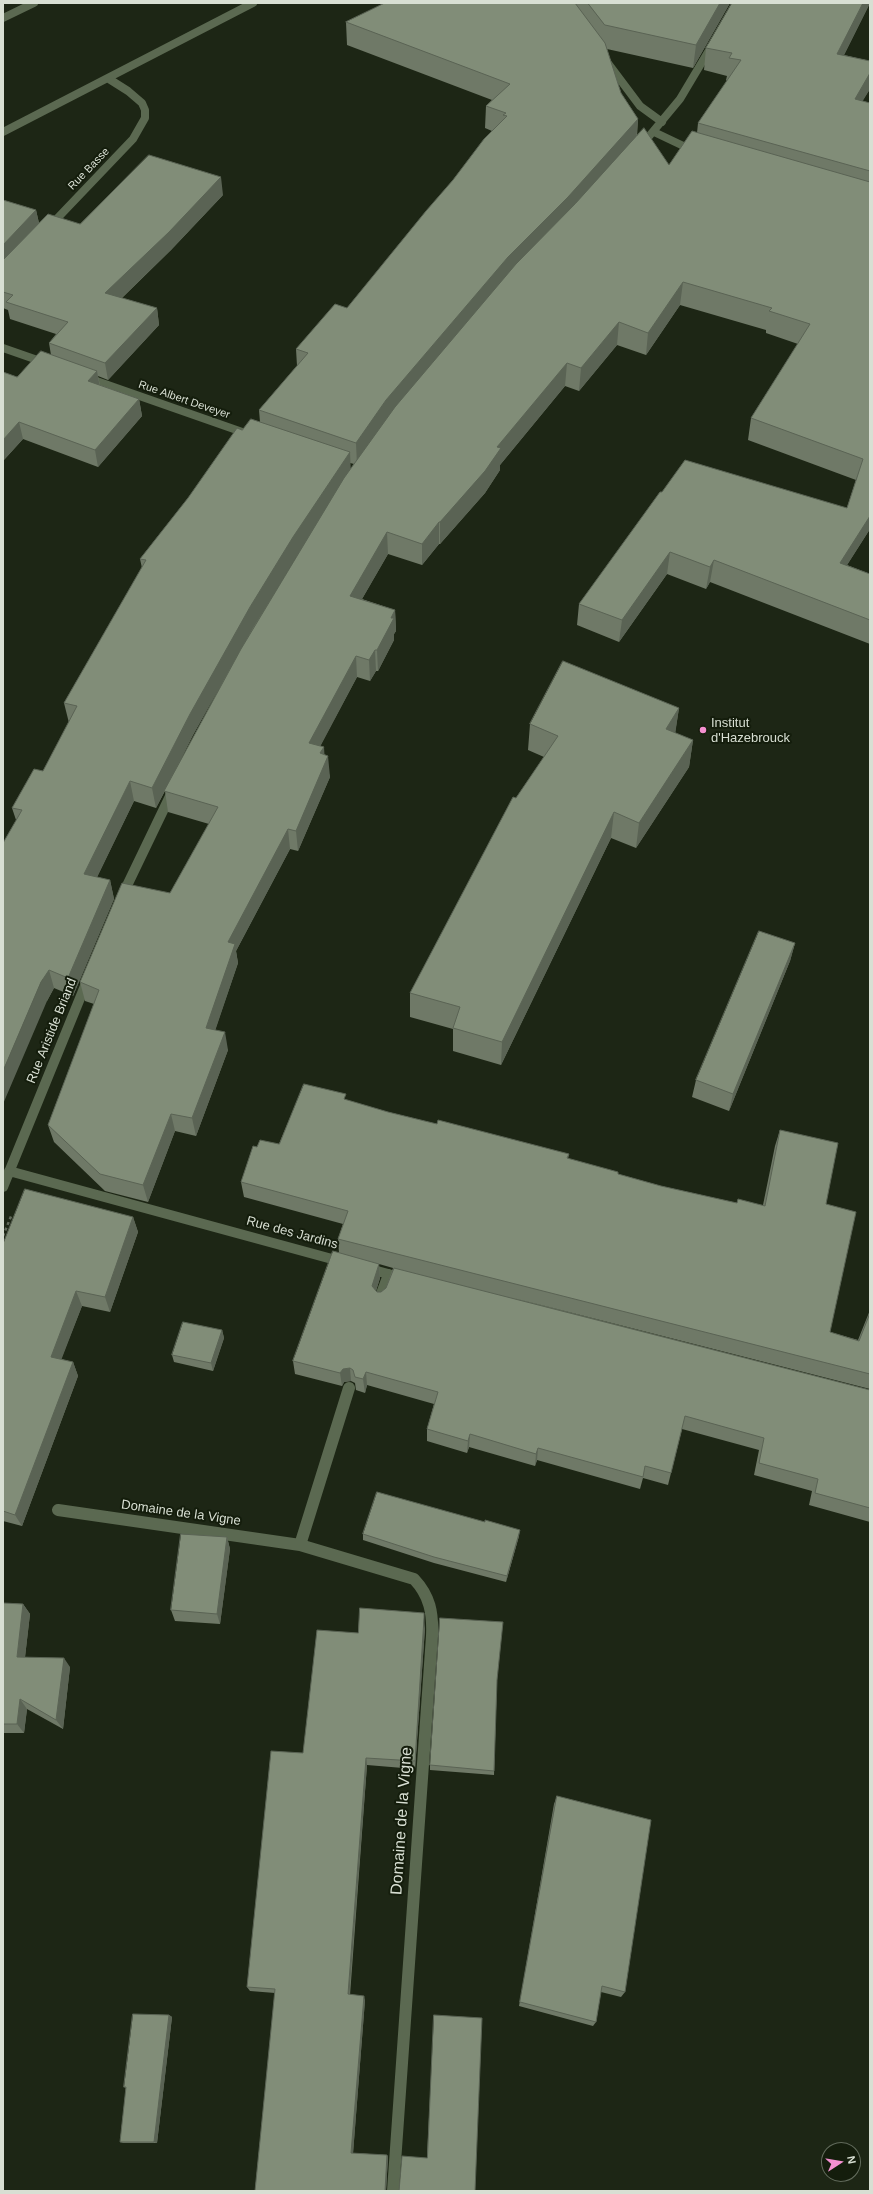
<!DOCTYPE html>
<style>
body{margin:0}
#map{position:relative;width:873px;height:2194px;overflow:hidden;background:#1d2615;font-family:Helvetica,sans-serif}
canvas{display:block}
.frame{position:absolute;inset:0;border:4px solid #d8dfd3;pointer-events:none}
.north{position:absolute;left:821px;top:2142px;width:40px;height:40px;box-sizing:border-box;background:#141d0c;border:1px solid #626b5c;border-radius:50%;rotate:78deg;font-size:11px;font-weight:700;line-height:16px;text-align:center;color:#d8dfd3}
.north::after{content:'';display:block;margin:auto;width:14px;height:18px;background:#f590d1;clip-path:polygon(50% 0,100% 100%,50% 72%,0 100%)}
</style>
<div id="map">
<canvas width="873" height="2194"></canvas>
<div class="frame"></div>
<div class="north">N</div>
</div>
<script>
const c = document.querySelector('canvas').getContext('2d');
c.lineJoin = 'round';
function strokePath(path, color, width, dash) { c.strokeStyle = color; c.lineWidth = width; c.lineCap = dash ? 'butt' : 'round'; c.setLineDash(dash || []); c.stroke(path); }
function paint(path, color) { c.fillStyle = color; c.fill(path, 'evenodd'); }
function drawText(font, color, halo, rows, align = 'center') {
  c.font = font + ' Helvetica,sans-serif'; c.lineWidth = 4; c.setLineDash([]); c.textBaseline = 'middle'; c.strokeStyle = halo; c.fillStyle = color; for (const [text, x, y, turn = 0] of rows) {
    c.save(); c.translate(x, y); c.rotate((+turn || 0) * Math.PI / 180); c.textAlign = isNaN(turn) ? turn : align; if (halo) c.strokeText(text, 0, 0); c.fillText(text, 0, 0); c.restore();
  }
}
const path = new Path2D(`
 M3,1236l9,-22`);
const minorFar2 = new Path2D(`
 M3,18l31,-15
 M607,62l33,44 22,16
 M3,132l250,-129
 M654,132l40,19
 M641,146l39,-47 31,-52
 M49,227l84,-88 12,-21v-8l-3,-7 -14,-12 -19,-12
 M3,348l43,15
 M88,378l160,56`);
const minorFar1 = new Path2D(`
 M122,896l50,-104
 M9,1171l334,91
 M3,1187l84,-206
 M366,1268l37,10
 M387,1281l2,-7`);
const minor = new Path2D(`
 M380,1299l7,-19
 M58,1510l242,35 49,-157
 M300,1545l114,34c16,17 19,34 18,57l-39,555`);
const wall = new Path2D(`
 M385,3h345l-37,65 -86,-19 14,44 17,26 -1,18 32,28 28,-32 1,-10 29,-42 -1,-1 1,-4 -23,-6 2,-22 164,-45 -26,52 26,6v28l-8,12 8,2v426l-23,36 23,9v70l-160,-62 -4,7 -39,-15 -48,68 -42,-17 2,-21 83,-112 185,16 9,-28 -108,-40 3,-22 47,-74 -32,-11v-3l-86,-25 -34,50 -29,-10 -38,46 -14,-5 -65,79v5l-15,23 -45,51h-1l-17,21 -34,-11 -26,45 33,11 1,21 -2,3v6l-16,31h-2l-6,10 -13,-4 -37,69 4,1v8l6,22 -32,74 -8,-2 -54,102 2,12 -23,67 13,20 -32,86 -21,-5 -27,71 -43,-11 -51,-49 -6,-17 46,-121 -9,-3 -5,-19 90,-89 39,-69 -41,-12 -3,-21 -9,17 -22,-7 -37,76 13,3 4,19 -41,97 -19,-8 -7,13 -31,-181 -4,-12 31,-37 26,-48 -5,-20 78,-135 -2,-9 102,-129 18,-8 -1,-12 38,-44 -1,-17 51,-41 106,-128 39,-49 -7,-3 1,-22 6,-6 -145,-55 -1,-23zM350,463l4,1 -4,5zM300,550l-47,78 42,-69zM223,681l-55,104 25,-50z
 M223,195l-52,55 -49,48 35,10 2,17 -51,55 -10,-4 2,9 39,14 3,17 -44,51 -75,-28 -20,22v-89l14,5 34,-22 -2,-12 7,-9 -46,-15 -2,-9 -5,-2v-108l33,10 3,13 41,1z
 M679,708l-4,25 18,7 -4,27 -53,81 -25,-10 -110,227 -48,-14v-22l-43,-12v-24l106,-195 28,-41 -16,-7 2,-26z
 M795,943l-5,18 -61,150 -37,-14 4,-17z
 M346,1100l42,12 49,12 132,30 -1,5 50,15 43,12 76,17 26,2 12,-59 5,-16 46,74 4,128 28,8 12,-30v79l-364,-93 364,94v132l-61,-17 3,-14 -58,-16 5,-25 -77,-21 -14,56 -25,-7 -3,11 -103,-29 -2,6 -66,-19 -2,6 -40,-12v-12l7,-25 -67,-19 -2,8 -9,-3 -1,-7 -4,-2 -7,1 -2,4 -47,-12 -2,-13 46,-108 -1,-14 5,-15 -99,-27 -3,-15 16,-35 22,-3zM379,1264l14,4 -7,20 -5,4h-4l-1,-1 4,-13z
 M133,1217l5,15 -28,80 -28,-6 -21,53 12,3 5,14 -56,150 -19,-5v-277z
 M222,1330l2,8 -11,33 -39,-9 -2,-7z
 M363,1534l156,2 -13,46 -72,-19 -71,-23z
 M227,1537l3,12 -10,75 -45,-3 -4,-11z
 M3,1601l1,2 19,1 7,10 -5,43 45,10 -7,62 -36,-20 -3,24h-21z
 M425,1628l-10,141 -48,-4 -17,230 15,5 -12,153 34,2 1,2 -2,34h-131l20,-198 -25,-2 -3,-4 56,-234 55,-120z
 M497,1680l-3,95 -64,-5v-5z
 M557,1796l68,196 -4,5 -20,-5 -5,30 -3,4 -74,-20 35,-202z
 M169,2015l3,2 -15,126h-34l-3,-1 6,-54 -2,-1z`);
const shadedWall = new Path2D(`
 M720,3h10l-37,65 3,-23z
 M863,3h7l-37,74 4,-23z
 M870,73v16l-20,33 5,-23z
 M638,119l-2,23 -279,323 -1,-22 30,-43 122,-143z
 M221,177l2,18 -52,55 -63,61 -3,-18z
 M36,210l4,18 -37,38v-21z
 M683,282l-3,23 -34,50 2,-22z
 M157,308l2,17 -51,55 -3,-17z
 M619,322l-2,23 -38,46 2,-23z
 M567,363l-2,23 -65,79v5l-15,23 -45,51v-22l57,-75z
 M97,371l3,17 -12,-7z
 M139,399l3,17 -44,51 -3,-17z
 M19,422l4,17 -20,22v-21z
 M350,452l1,22 -56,85 -42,69 -60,107 -37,73 -4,-20 38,-74 60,-107 43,-70z
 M870,516v13l-35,55 5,-21z
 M439,522v22l-17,21v-21z
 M387,532l1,22 -37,64 -1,-22z
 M670,552l-3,22 -48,68 3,-22z
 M714,560l-4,22 -4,7 4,-22z
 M395,610l1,21 -2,3v6l-16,31 -1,-21 14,-32z
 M375,650l1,21 -6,10 -1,-21z
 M356,656l1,21 -46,87 -2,-21z
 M679,708l-4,27 -9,-6z
 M693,740l-4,27 -53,81 3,-25z
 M324,747l1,16 3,-7 2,21 -32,74 -2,-20 24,-78z
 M130,781l4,20 -45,93 -5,-20z
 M614,812l-3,26 -110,227 1,-23z
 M288,829l2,20 -54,102 2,12 -28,83 -4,-18 22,-86z
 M110,880l4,19 -41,97 -5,-18z
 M795,943l-5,18 -61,150 4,-17z
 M49,970l5,18 -7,13 -44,103v-33l38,-89z
 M225,1032l3,18 -32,86 -4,-18z
 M171,1114l4,17 -27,71 -5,-17z
 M133,1217l5,15 -28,80 -5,-15z
 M379,1264l1,14 -7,22 -1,-14z
 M76,1291l6,15 -25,65 -6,-14z
 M222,1330l2,8 -11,33 -2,-8z
 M73,1362l5,14 -56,150 -7,-11z
 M350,1368l1,13 -7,1 -2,4 -2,-13 3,-4z
 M366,1372l1,13 -2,8 -2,-14z
 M470,1434l-1,13 -2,6 1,-12z
 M538,1448l-1,12 -2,6 1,-12z
 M520,1530l-1,6 -13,46 1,-6z
 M227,1537l3,12 -10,75 -3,-10z
 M23,1604l7,10 -6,52 -7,-9z
 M424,1618l1,10 -10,141v-8z
 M64,1658l6,9 -7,62 -7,-9z
 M20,1699l7,10 -3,24 -7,-9z
 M366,1758l1,7 -18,233 -1,-4z
 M364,1996l1,4 -12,154 -2,-1z
 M169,2015l3,2 -15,126 -3,-1z
 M387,2155l1,2 -2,34h-1z`);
const building = new Path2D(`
 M385,3h190l30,40 16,50 17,26 -70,78 -60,60 -122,143 -30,43 -97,-33 49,-57 -12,-4 39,-45 12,4 79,-97 27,-31 31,-41 23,-23 -4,-1 3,-2 -20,-7 24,-22 -164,-62z
 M588,3h132l-24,42 -91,-20z
 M732,3h131l-26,51 33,7v12l-15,26 15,4v68l-172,-48 43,-63 -12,-2 3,-5 -26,-5z
 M644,128l25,37 23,-34 178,51v334l-30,47 30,11v46l-156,-60 -4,7 -40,-15 -48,68 -43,-16 81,-112h2l23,-32 162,48 16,-49 -112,-41 59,-94 -41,-13 3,-3 -89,-26 -35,51 -29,-11 -38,46 -14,-5 -70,84 4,1 -16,23 -45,51h-1l-17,22 -35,-12 -37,64 45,14 -4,8h3l-17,32h-2l-6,10 -13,-4 -47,87 15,4 -4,6 8,3 -32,75 -8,-2 -60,113 7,2 -29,84 19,4 -33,86 -21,-4 -28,71 -43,-11 -52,-49 51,-135 -19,-8 42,-99 48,10 48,-86 -54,-16 77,-142 103,-171 51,-71 121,-143 59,-60z
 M149,155l72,22 -52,55 -64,61 52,15 -52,55 -56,-20 19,-21 -62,-20 7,-7 -10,-3v-32l45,-46 32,10z
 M3,200l33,10 -33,35z
 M41,351l56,20 -9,10 51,18 -44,51 -76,-28 -16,18v-68l14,5z
 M251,419l99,33 -57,85 -43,70 -60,107 -38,74 -22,-7 -46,93 26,6 -42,98 -19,-8 -8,12 -38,89v-228l19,-33 -10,-2 22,-39 9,2 34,-65 -13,-3 82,-143 -6,-1 48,-61 49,-70 5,2z
 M563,661l116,47 -13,21 27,11 -54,83 -25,-11 -112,230 -49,-14 7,-21 -50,-14 103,-196 3,1 42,-62 -28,-12z
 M759,931l36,12 -62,151 -37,-14z
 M304,1084l42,10 -2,5 44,13 49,12 1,-4 131,34 -2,4 51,14v2l43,12 76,17 1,-4 27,7 15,-76 58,13 -12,61 30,8 -26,120 29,9 11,-28v61l-532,-135 10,-28 -107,-29 12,-36 4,1 3,-7 19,4z
 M25,1189l108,28 -28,80 -29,-6 -25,66 22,5 -58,153 -12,-4v-267z
 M333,1251l46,13 -7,22 5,6h4l5,-4 8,-20 476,122v118l-55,-15 3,-14 -59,-16 5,-25 -79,-22 -14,57 -26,-7 -2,11 -105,-29 -2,6 -66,-20 -2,7 -41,-12 11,-37 -72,-20 -3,7 -8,-2 -2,-7 -3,-2 -7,1 -3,4 -47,-12z
 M183,1322l39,8 -11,33 -39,-8z
 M377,1492l108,30v-2l35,10 -13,46 -73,-19 -71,-23z
 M181,1534l46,3 -10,77 -46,-4z
 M3,1603l20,1 -6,53 47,1 -8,62 -36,-21 -3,25h-14z
 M360,1608l64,5v5l-9,143 -49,-3 -18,236 16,2 -13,157 36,2 -2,36h-130l20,-202 -28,-2 24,-236 32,2 14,-123 41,3z
 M440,1618l63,4 -6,58 -3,91 -64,-6z
 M557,1796l94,24 -26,172 -23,-6 -6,36 -76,-20z
 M133,2014l36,1 -15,127h-34l6,-55h-2z
 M434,2015l48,3 -7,173h-76l3,-35 25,2z`);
const markers = [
 [703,730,4,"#f590d1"]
];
const farStreetnames = [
 ["Rue Basse",89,169,-46],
 ["Rue Albert Deveyer",184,400,19]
];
const poiNames = [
 ["Institut",711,723],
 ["d'Hazebrouck",711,738]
];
const streetNames = [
 ["Rue Aristide Briand",52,1031,-68],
 ["Rue des Jardins",292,1233,15],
 ["Domaine de la Vigne",181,1513,8]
];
const nearStreetnames = [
 ["Domaine de la Vigne",402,1821,-86]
];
strokePath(path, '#626a5b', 2.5, [3, 3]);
strokePath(minorFar2, '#5b6951', 8);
strokePath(minorFar1, '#5b6951', 10);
strokePath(minor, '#5b6951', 12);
paint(wall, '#6f7967');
paint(shadedWall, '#5a6354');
paint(building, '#818d78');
strokePath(building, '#5a6354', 1);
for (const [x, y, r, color] of markers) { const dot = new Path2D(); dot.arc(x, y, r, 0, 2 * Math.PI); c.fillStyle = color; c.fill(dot); strokePath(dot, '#141d0c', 1.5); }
drawText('11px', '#d8dfd3', '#141d0c', farStreetnames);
drawText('13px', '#d8dfd3', '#141d0c', poiNames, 'left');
drawText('13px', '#d8dfd3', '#141d0c', streetNames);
drawText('16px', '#d8dfd3', '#141d0c', nearStreetnames);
</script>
